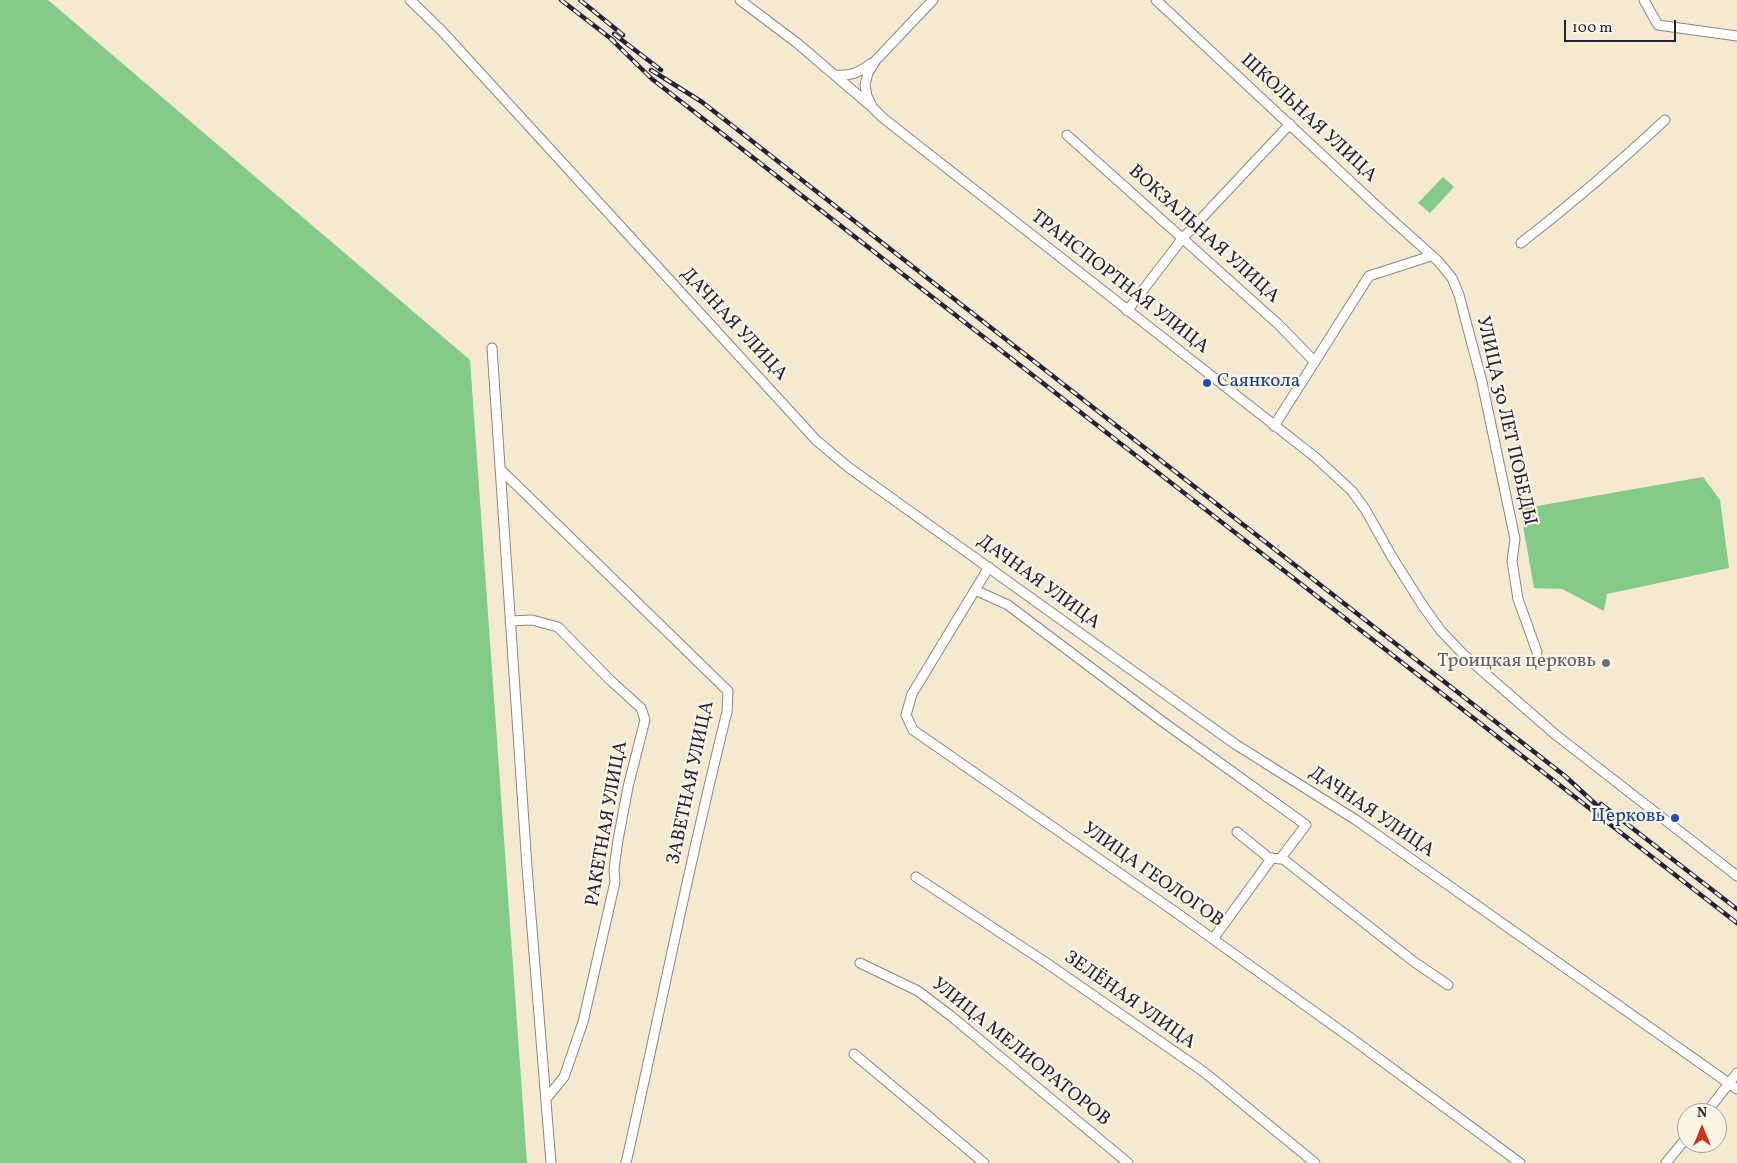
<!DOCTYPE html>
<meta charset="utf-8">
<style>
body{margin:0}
#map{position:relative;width:1737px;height:1163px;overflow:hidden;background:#f5e9d0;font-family:Vollkorn,serif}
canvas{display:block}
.north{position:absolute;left:1677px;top:1103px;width:50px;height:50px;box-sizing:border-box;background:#fcf5e5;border:1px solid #a5a1a1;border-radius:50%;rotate:0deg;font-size:14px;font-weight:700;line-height:20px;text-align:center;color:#22223b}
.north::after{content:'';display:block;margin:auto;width:18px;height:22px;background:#c8321e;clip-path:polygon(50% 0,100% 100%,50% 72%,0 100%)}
.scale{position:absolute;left:1564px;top:20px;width:112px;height:22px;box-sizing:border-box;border:2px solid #22223b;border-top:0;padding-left:6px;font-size:15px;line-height:18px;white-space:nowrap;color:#22223b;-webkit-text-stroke:4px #fcf5e5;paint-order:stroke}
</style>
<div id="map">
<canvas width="1737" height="1163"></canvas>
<div class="north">N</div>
<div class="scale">100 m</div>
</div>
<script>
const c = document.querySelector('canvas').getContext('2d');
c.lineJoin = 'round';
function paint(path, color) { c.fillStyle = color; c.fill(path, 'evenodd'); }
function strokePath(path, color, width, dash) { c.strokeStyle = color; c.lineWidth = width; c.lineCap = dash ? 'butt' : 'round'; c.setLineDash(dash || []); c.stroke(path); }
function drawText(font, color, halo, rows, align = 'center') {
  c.font = font + ' Vollkorn,serif'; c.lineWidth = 4.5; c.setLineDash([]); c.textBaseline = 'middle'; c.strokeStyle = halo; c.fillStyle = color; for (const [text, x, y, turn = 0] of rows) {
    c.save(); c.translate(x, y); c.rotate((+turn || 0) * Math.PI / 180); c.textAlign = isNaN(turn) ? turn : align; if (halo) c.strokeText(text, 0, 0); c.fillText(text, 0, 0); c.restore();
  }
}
const green = new Path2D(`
 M0,0h48l422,360 57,803h-527z
 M1443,177l11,10 -24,26 -12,-10z
 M1703,477l17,23 9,68 -122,26 -3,17 -42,-22 -28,-1 -14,-79z`);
const minor = new Path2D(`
 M410,0l31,30 375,410 32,27 387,277 121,76 381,269
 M740,0l57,43 75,64 11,11 432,339 37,34 13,18 27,48 31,49 18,25 23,24 92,80 181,141
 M1156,0l224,209 58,52 14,17 7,17 23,87 33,157 -3,22 6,38 19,53
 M1644,0l14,25 79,11
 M835,75c17,1 23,-2 37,-12
 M871,104l-4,-8 -2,-11 3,-12 8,-13 57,-60
 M1067,135l211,189 37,38
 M1521,243c50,-39 98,-80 144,-123
 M1127,311l55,-72 108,-115
 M492,348l35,519 24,296
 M1274,426l95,-150 62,-20
 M500,469l228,222 -1,21c-38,150 -67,301 -101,451
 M989,567l-77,127 -6,21 7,15 261,181 181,130 165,122
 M975,590l33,15 151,114 147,106 -26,34
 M510,621l22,-1 26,7 52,53 31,28 4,12 -17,67 -10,53 -4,29 1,13 -32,140 -19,55 -18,22
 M1237,832l32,26 14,1 130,102 35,24
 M916,877l132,87 156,108 111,91
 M1213,939l59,-81
 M860,963l58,28 33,25 177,147
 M854,1054l130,109
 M1706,1113l31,-40
 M1666,1163l21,-26`);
const rail = new Path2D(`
 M561,0l53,41
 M580,0l43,35
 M614,34l47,36
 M610,38l42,41 1085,844
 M651,70l51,32 863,674 38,35
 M1601,804l136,105`);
const markers = [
 [1207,383,5,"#1a4fb4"],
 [1606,663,5,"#6b7280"],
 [1675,818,5,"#1a4fb4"]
];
const streetNames = [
 ["ШКОЛЬНАЯ УЛИЦА",1308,119,43],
 ["ВОКЗАЛЬНАЯ УЛИЦА",1203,235,42],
 ["ТРАНСПОРТНАЯ УЛИЦА",1119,283,38],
 ["ДАЧНАЯ УЛИЦА",733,325,47],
 ["УЛИЦА 30 ЛЕТ ПОБЕДЫ",1505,421,77],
 ["ДАЧНАЯ УЛИЦА",1038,583,36],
 ["ЗАВЕТНАЯ УЛИЦА",692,783,-78],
 ["ДАЧНАЯ УЛИЦА",1371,813,34],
 ["РАКЕТНАЯ УЛИЦА",608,824,-80],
 ["УЛИЦА ГЕОЛОГОВ",1152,876,35],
 ["ЗЕЛЁНАЯ УЛИЦА",1129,1001,35],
 ["УЛИЦА МЕЛИОРАТОРОВ",1020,1053,39]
];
const transitNames = [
 ["Саянкола",1217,383],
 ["Церковь",1665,818,"right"]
];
const worshipNames = [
 ["Троицкая церковь",1596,663]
];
paint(green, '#83cb87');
strokePath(minor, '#8c8686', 11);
strokePath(minor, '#fff', 9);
strokePath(rail, '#22223b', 4.5);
strokePath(rail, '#fcf5e5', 2.5, [8]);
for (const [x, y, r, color] of markers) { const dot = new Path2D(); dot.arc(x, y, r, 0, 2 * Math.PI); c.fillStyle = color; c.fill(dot); strokePath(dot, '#fcf5e5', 2); }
drawText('19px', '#22223b', '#fcf5e5', streetNames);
drawText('19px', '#164399', '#fcf5e5', transitNames, 'left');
drawText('19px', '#5b616d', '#fcf5e5', worshipNames, 'right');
</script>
